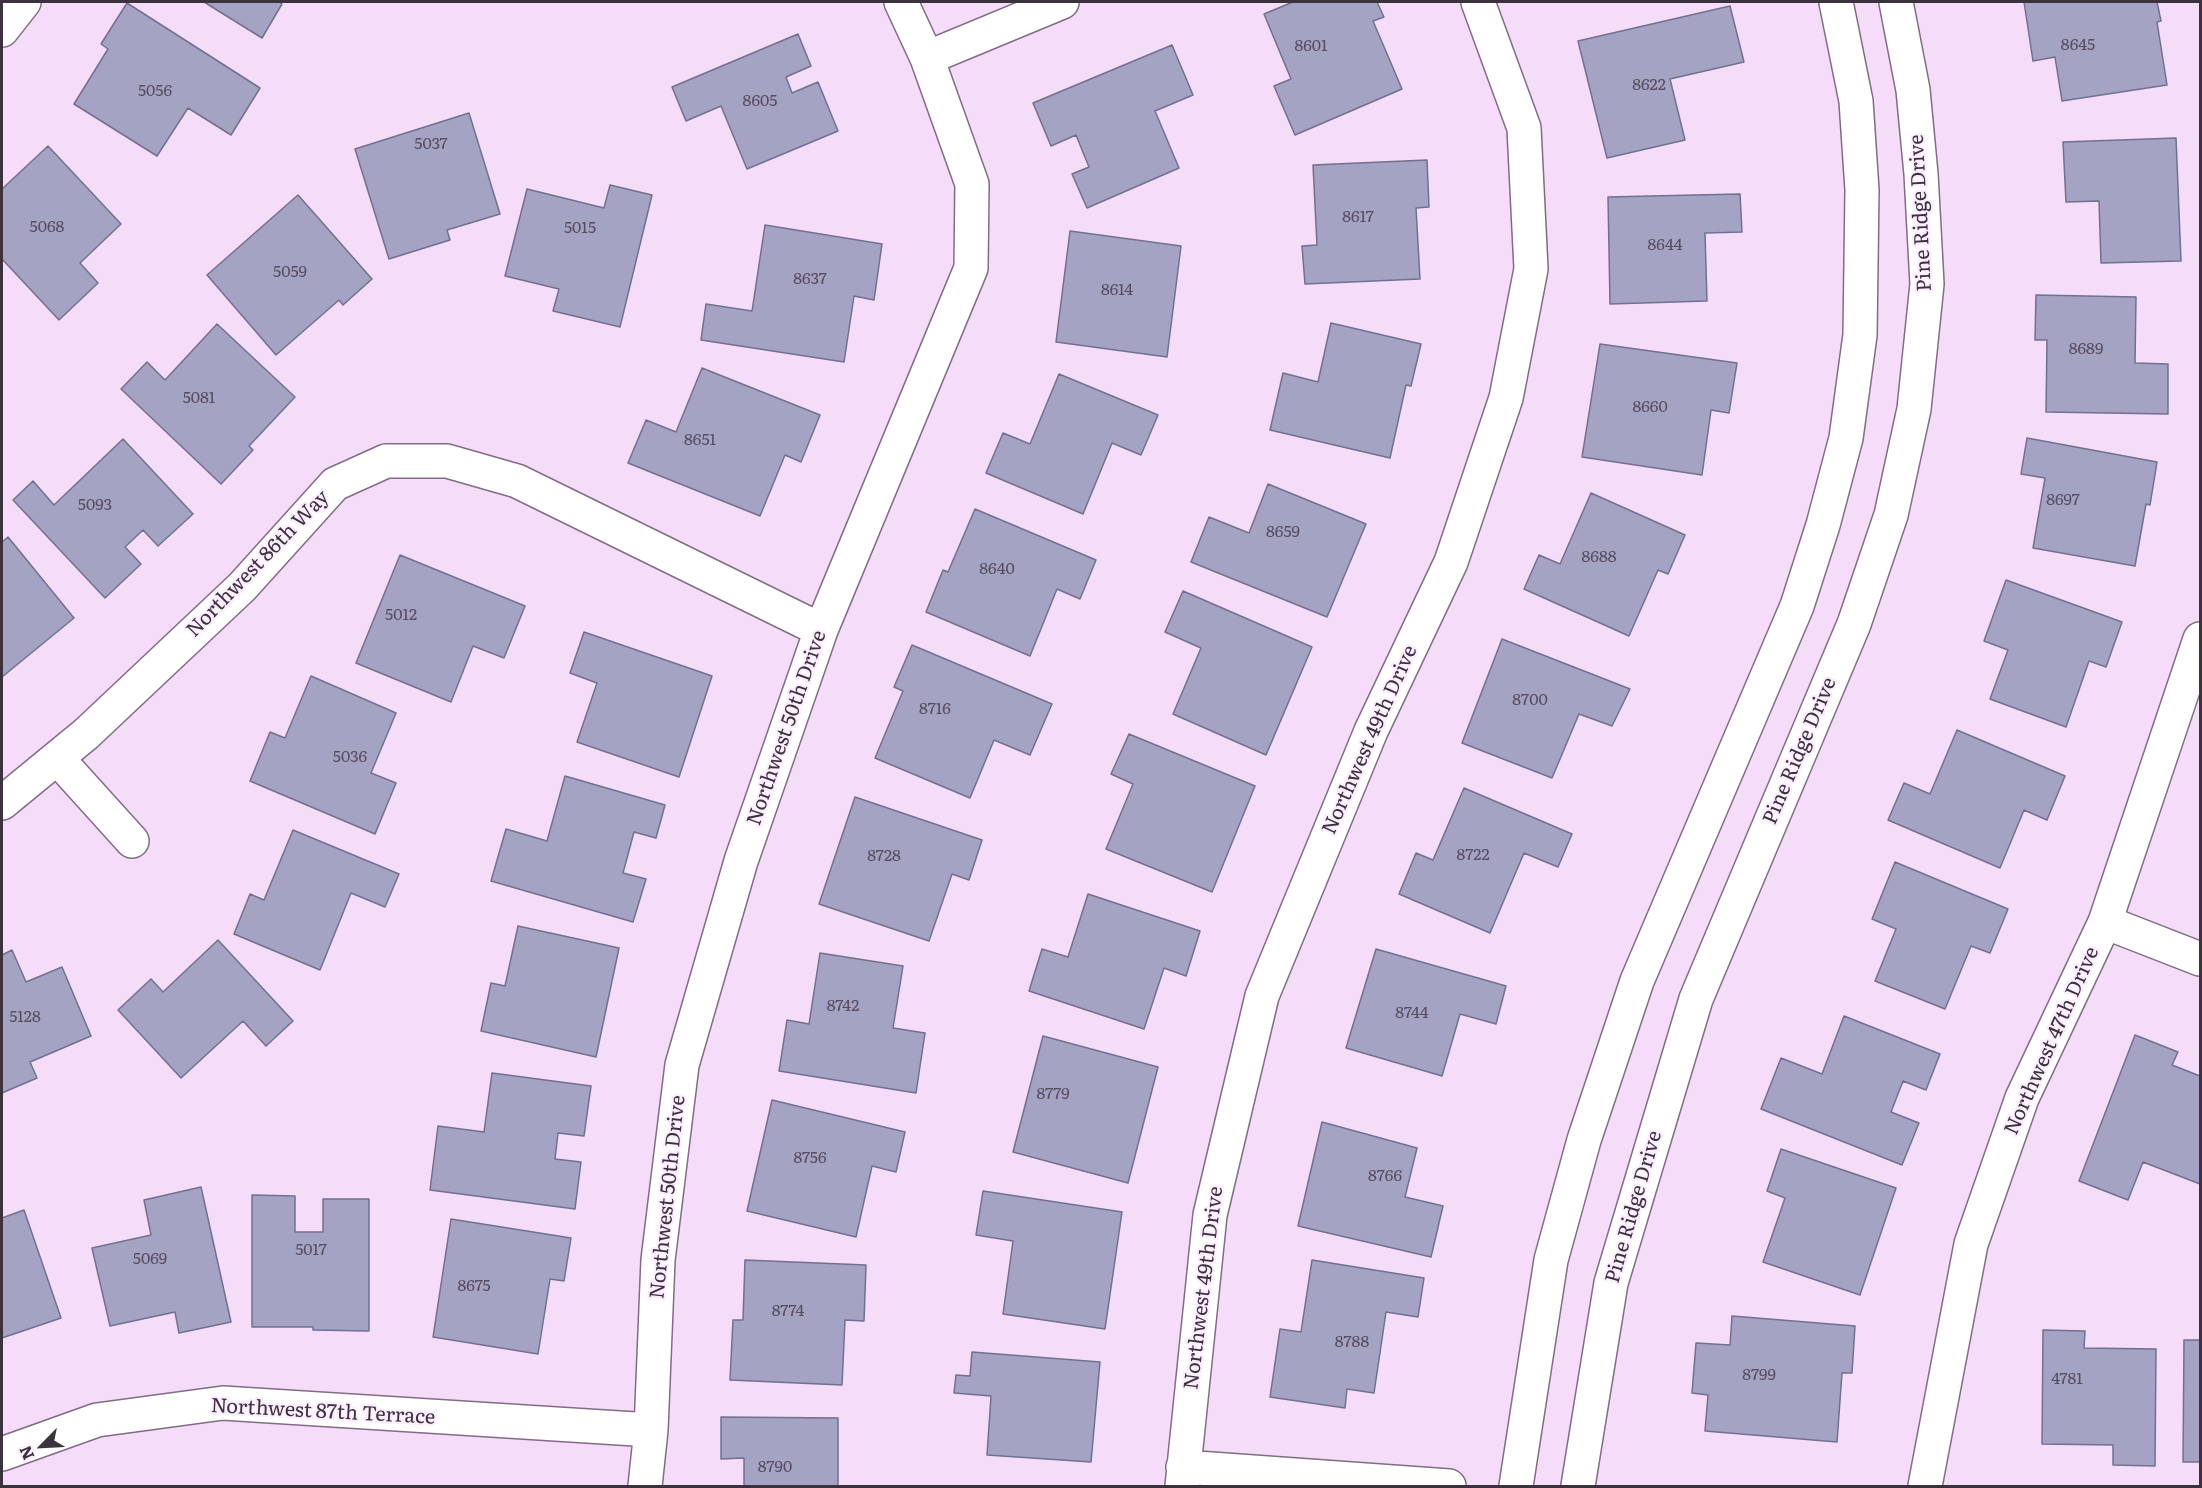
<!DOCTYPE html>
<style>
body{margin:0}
#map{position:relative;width:2202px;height:1488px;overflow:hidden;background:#f5dcf9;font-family:Literata,serif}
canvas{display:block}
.frame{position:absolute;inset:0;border:3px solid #3b323d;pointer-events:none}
.north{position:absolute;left:12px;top:1416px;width:60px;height:60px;-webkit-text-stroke:4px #fcedff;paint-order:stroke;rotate:246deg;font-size:16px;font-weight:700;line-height:24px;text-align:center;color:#3b323d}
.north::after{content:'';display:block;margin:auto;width:21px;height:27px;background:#3b323d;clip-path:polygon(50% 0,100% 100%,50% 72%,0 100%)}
</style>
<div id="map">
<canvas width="2202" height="1488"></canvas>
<div class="frame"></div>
<div class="north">N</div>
</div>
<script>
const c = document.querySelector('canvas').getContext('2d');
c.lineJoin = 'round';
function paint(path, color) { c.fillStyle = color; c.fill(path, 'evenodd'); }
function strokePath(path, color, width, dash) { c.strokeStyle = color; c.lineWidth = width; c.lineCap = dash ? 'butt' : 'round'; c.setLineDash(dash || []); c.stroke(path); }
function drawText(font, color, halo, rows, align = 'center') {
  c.font = font + ' Literata,serif'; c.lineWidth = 4.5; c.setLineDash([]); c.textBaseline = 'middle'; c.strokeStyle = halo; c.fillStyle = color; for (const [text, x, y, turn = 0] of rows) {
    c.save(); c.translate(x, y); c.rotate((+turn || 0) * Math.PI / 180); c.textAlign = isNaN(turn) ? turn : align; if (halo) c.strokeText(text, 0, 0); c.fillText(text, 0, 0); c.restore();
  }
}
const building = new Path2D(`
 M204,2h75l3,2 -20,34z
 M1293,2h84l7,15 -11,4 29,68 -107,46 -21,-49 17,-7 -27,-65z
 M2024,2h133l4,19 -4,1 10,63 -105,16 -7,-44 -22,4z
 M127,3l133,85 -29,47 -43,-27 -31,48 -83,-52 34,-55 -7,-5z
 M1730,6l14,56 -74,17 15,61 -78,18 -29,-117z
 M798,34l13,32 -25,11 6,16 26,-11 20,49 -91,38 -26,-63 -35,15 -14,-34z
 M1172,45l21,50 -38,16 24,57 -92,40 -15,-34 17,-7 -13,-32 -25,11 -18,-43z
 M469,113l31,101 -53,16 3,10 -61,19 -34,-110z
 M2176,138l5,123 -80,2 -2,-62 -33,1 -3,-60z
 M48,146l73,78 -41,39 18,20 -39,37 -57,-61v-70z
 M1427,160l2,47 -13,1 4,71 -115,5 -3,-38 15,-1 -4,-80z
 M610,185l42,10 -32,132 -67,-16 6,-22 -54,-13 22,-87 77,19z
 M1740,194l2,38 -37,1 2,68 -97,3 -2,-107z
 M298,195l74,84 -29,26 -4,-5 -63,55 -69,-80z
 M765,225l117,19 -8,56 -20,-4 -10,66 -143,-22 5,-36 46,7z
 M1070,231l111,15 -14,111 -111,-15z
 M2036,295l100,2 -1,66 33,1v50l-122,-2 1,-72h-12z
 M1331,323l90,21 -10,42 -5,-1 -16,73 -120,-28 13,-57 35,9z
 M217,324l78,73 -46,49 4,4 -32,34 -100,-95 26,-27 18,18z
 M1600,344l137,19 -8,50 -18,-3 -9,65 -120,-18z
 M702,368l118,47 -19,47 -16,-7 -25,61 -132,-53 18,-43 30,12z
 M1059,374l99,41 -17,40 -29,-12 -29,71 -97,-41 17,-40 27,11z
 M2027,438l130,24 -7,43 -4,-1 -11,62 -102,-18 12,-70 -24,-4z
 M123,439l70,75 -35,32 -15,-16 -18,17 16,17 -36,34 -92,-98 20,-19 21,24z
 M1268,484l98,40 -39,93 -136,-55 18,-45 40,16z
 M1591,493l94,42 -17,39 -10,-4 -29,66 -105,-47 15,-34 21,9z
 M975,509l121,51 -16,39 -23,-10 -27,67 -104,-44 17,-42 5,2z
 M8,537l66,81 -72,59v-135z
 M400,555l125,51 -21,52 -31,-12 -22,56 -95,-39z
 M2006,580l116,42 -16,45 -17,-6 -23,66 -76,-28 18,-49 -24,-9z
 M1183,591l129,56 -46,108 -93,-41 28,-66 -36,-16z
 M584,632l128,44 -33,101 -102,-35 20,-59 -27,-10z
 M1502,639l128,50 -18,37 -33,-12 -27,64 -90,-35z
 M912,645l140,59 -22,51 -36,-15 -24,58 -95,-40 28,-67 -9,-4z
 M311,676l85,37 -25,60 25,10 -21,51 -125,-53 20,-49 15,6z
 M1957,730l108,46 -18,44 -23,-10 -24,58 -112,-48 16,-37 26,11z
 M1129,734l126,52 -43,106 -106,-43 27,-65 -22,-10z
 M565,776l100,29 -9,33 -22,-6 -11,41 23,6 -13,43 -142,-41 15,-52 41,12z
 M1464,788l108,46 -14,33 -34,-14 -34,80 -91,-39 17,-41 17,7z
 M855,797l127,43 -13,40 -17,-6 -23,67 -110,-37z
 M293,830l106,44 -14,33 -34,-14 -31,77 -86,-36 16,-40 14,6z
 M1895,862l113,47 -18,44 -19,-7 -26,63 -70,-28 21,-52 -24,-10z
 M1088,894l112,37 -14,45 -22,-8 -20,61 -115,-38 13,-42 26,8z
 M518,926l101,22 -23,109 -115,-26 10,-48 14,3z
 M218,940l75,81 -27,25 -23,-25 -62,57 -63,-68 33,-31 12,13z
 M1376,949l130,37 -10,38 -36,-10 -18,62 -96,-28z
 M12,950l14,32 36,-15 29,69 -61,26 7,16 -35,15v-138z
 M820,953l83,13 -10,62 32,5 -9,60 -137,-22 8,-51 22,4z
 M1844,1016l96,38 -14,36 -23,-9 -12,31 28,11 -17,42 -141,-56 20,-51 41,16z
 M2135,1035l43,17 -6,13 28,11v108l-57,-22 -15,38 -49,-19z
 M1043,1036l115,31 -30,116 -115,-31z
 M492,1073l99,13 -7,50 -26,-3 -3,26 26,3 -6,47 -145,-19 8,-64 46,6z
 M772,1100l133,32 -9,40 -24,-6 -16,71 -109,-26z
 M1322,1122l95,26 -12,49 38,9 -12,51 -133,-31z
 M1781,1149l115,39 -36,107 -97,-33 22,-64 -18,-7z
 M201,1187l30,135 -52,11 -4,-21 -65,14 -18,-78 59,-13 -7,-35z
 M983,1191l139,21 -17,117 -102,-15 10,-73 -37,-6z
 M252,1195l43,1v36h28v-33h46v132l-56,-1v-3h-61z
 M24,1210l37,108 -59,20v-120z
 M451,1219l120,19 -7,43 -14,-2 -12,75 -105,-17z
 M745,1260l121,5 -2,56 -19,-1 -3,65 -112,-5 3,-60h10z
 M1312,1260l112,18 -6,39 -32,-5 -12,81 -27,-4 -2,19 -75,-11 10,-68 21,3z
 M1732,1316l123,10 -3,47h-10l-5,69 -132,-11 3,-36 -16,-2 4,-50 34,2z
 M2043,1330l42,1 -1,17 72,1 -1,117 -42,-1v-20l-71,-1z
 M2184,1340h16v122h-17z
 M972,1352l128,10 -9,100 -104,-7 4,-59 -37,-3 2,-18 14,1z
 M721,1417l117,1v68h-94v-28l-23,1z`);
const minor = new Path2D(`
 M2,30l22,-28
 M927,58l135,-56
 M57,758l75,83
 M2,803l84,-69 156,-147 93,-103 51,-23h61l70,20 304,149
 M2105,922l95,37
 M2,1454l95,-34 126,-17 428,27
 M1183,1467l266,19
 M645,1486l6,-56 7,-170 24,-195 59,-204 80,-231 150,-362 1,-84 -45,-126 -26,-56
 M1182,1486l28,-271 52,-219 109,-265 80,-169 55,-164 25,-129 -7,-141 -46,-126
 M1516,1486l35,-226 33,-120 53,-159 160,-375 26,-81 23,-87 14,-103 2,-145 -6,-89 -20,-99
 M1578,1486l33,-203 85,-284 158,-375 37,-109 23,-106 13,-125 -6,-110 -8,-84 -17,-88
 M1925,1486l46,-242 51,-146 83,-176 95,-283`);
const numberNames = [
 ["8645",2078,45],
 ["8601",1311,46],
 ["8622",1649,85],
 ["5056",155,91],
 ["8605",760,101],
 ["5037",431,144],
 ["8617",1358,217],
 ["5068",47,227],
 ["5015",580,228],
 ["8644",1665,245],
 ["5059",290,272],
 ["8637",810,279],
 ["8614",1117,290],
 ["8689",2086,349],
 ["5081",199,398],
 ["8660",1650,407],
 ["8651",700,440],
 ["8697",2063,500],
 ["5093",95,505],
 ["8659",1283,532],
 ["8688",1599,557],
 ["8640",997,569],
 ["5012",401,615],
 ["8700",1530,700],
 ["8716",935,709],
 ["5036",350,757],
 ["8722",1473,855],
 ["8728",884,856],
 ["8742",843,1006],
 ["8744",1412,1013],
 ["5128",25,1017],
 ["8779",1053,1094],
 ["8756",810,1158],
 ["8766",1385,1176],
 ["5017",311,1250],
 ["5069",150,1259],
 ["8675",474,1286],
 ["8774",788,1311],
 ["8788",1352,1342],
 ["8799",1759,1375],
 ["4781",2067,1379],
 ["8790",775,1467]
];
const streetNames = [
 ["Pine Ridge Drive",1921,213,-93],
 ["Northwest 86th Way",258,564,-46],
 ["Northwest 50th Drive",787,728,-71],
 ["Northwest 49th Drive",1370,740,-66],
 ["Pine Ridge Drive",1800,751,-67],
 ["Northwest 47th Drive",2052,1041,-66],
 ["Northwest 50th Drive",668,1197,-84],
 ["Pine Ridge Drive",1634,1207,-74],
 ["Northwest 49th Drive",1204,1288,-83],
 ["Northwest 87th Terrace",323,1412,3]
];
paint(building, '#a5a3c4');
strokePath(building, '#71708e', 1.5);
strokePath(minor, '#826c86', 36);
strokePath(minor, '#fff', 33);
drawText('16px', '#564e5f', null, numberNames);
drawText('20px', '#3b323d', '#fcedff', streetNames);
</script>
